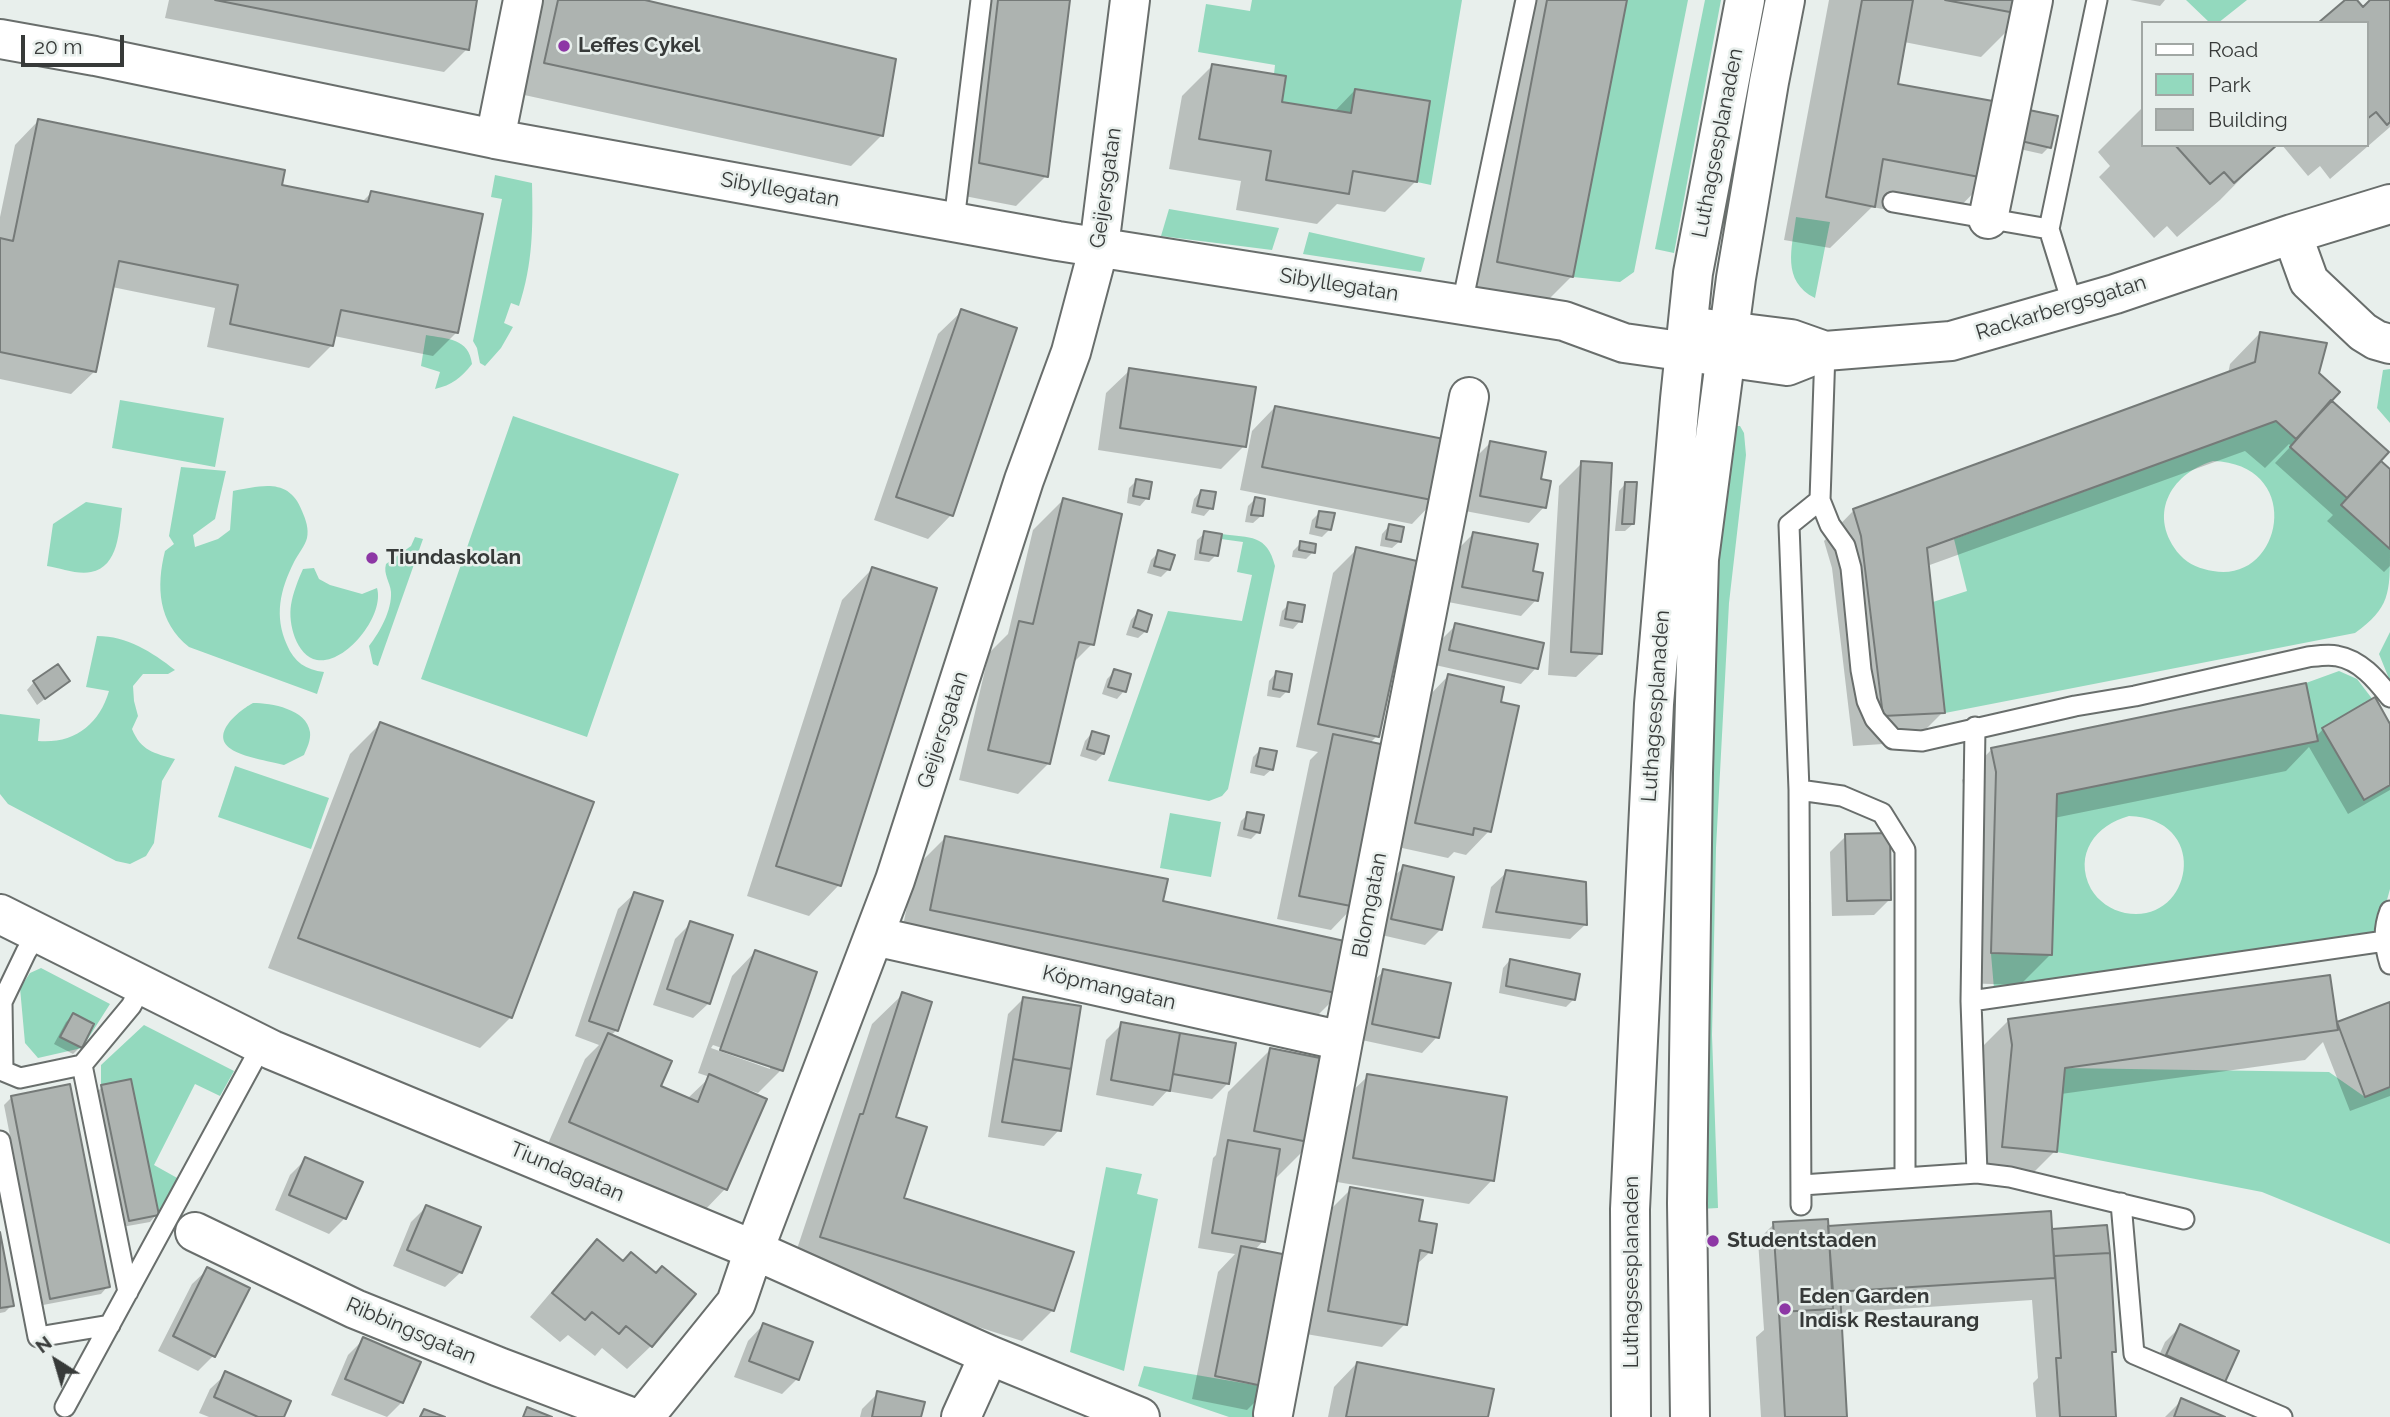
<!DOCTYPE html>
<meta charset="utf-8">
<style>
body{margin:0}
#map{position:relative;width:2390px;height:1417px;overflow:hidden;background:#e8efec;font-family:Raleway,sans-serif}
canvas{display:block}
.legend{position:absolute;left:2141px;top:21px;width:228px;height:126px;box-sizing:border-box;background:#e8efec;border:2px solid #a1a7a4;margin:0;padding:9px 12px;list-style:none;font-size:21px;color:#373a39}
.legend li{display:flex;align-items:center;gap:14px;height:35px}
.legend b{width:35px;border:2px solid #a1a7a4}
.north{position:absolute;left:21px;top:1326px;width:70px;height:70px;-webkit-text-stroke:5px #e8efec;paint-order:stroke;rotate:323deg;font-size:19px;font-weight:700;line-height:28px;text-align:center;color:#373a39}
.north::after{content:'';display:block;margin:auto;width:24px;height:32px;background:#373a39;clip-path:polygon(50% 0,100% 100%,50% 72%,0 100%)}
.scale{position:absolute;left:21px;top:35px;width:103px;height:32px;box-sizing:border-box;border:4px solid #373a39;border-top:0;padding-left:9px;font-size:21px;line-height:24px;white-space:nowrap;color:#373a39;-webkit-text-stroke:5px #e8efec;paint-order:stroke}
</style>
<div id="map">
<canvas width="2390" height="1417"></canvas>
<ul class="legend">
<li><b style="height:9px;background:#fff"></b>Road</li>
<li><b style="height:19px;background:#93d9be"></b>Park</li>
<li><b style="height:19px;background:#adb3b0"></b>Building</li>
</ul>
<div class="north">N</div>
<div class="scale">20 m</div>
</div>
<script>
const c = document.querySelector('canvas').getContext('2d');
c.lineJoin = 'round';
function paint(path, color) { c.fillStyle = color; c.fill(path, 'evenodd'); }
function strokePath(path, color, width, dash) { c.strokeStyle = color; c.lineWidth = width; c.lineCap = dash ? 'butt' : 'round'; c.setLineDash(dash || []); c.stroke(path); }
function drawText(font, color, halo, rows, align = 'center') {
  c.font = font + ' Raleway,sans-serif'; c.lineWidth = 5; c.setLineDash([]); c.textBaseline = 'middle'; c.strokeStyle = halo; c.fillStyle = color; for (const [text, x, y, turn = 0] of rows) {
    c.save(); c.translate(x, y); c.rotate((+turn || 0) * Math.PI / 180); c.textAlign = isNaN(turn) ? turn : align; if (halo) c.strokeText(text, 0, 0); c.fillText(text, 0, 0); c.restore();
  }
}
const green = new Path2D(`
 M1252,0h210l-31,185 -14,-3 13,-81 -75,-12 -4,24 -69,-11 4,-26 -12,-2 1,-9 -77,-13 8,-48 44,7z
 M1627,0h61l-54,272 -14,10 -47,-5z
 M1705,0h16l-47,253 -19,-4z
 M2186,0h61l-29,23h-8z
 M495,175l37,8c1,44 1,80 -13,123l-8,-3 -7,20 9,4 -12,21 -16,18 -5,-3 -3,-15 -4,-7 29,-142 -11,-2z
 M1169,209l110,19 -7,22 -111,-14z
 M1796,217l34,5 -15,76c-34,-17 -23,-50 -19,-81z
 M1309,232l116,26 -4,14 -118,-18z
 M426,335c21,4 43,3 46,29 -11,14 -20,21 -37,25l5,-17 -19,-6z
 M2390,369v54l-13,-15 6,-38z
 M120,400l104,18 -9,49 -103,-19z
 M513,416l166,58 -92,263 -166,-58z
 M2276,421l20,18 -6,8 57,51 43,51c0,44 0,59 -35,84l-410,80 -12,-111 34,-11 -13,-52zM2213,461c93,3 70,123 0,110 -12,-2 -24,-6 -33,-16 -33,-38 -11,-81 33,-94z
 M1732,426h8l4,7 2,22 -17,148 -13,245 -4,187 6,173 -18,1 14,-596z
 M181,467l45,4 -11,48 -22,16 2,12 23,-8 12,-9 3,-39c28,-5 56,-14 69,20 4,9 7,18 5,27 -2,8 -9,16 -13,24 -14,28 -20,54 -7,83 7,17 19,25 37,27l-7,22 -128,-47c-31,-25 -33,-60 -24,-96l9,-7 -5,-8z
 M86,502l36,6c-3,22 -3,59 -31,64 -13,3 -31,-4 -44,-6l6,-42z
 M1222,534c28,4 45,0 53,32l-47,223 -6,7 -13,5 -101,-20 60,-170 74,10 10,-46 -15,-3 6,-30 -22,-3z
 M415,537l8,2 -45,127 -5,-2 -4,-18c11,-14 23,-36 22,-54 -1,-10 -8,-18 -5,-28l25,-18z
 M314,568l5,11 11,6 32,9 15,-6c8,27 -31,77 -60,72 -21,-4 -29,-37 -26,-55 2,-12 7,-25 12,-36z
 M2390,632v49l-11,-27z
 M97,636c30,0 55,16 78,34l-7,4h-25l-10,12 1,15 4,15 -6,13c9,22 22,24 43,30l-13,22 -8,62 -8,13 -16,8 -14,-3 -108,-57 -8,-10v-80l40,5 -2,22c36,3 61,-16 71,-50l-23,-4z
 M2339,671l18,8 33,43v167l-11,40 -11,10 -374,50 -3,-35 61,1 5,-161 261,-53 -12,-58zM2129,816c84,3 63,110 -4,97 -14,-3 -27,-12 -34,-24 -18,-35 5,-64 38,-73z
 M253,703c18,0 54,6 57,29 1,8 -3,16 -6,23l-20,10c-15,-4 -42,-8 -53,-16 -22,-15 9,-39 22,-46z
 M235,766l94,32 -18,51 -93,-32z
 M1170,813l51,9 -10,55 -51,-9z
 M41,968l69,36 -28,44 -44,10 -13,-15 -5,-55 10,-15z
 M144,1025l90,46 -14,25 -25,-12 -41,81 25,14 -20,36 -28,-136 -30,6v-20z
 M2065,1068l264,4 36,25 25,-10v157l-128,-52 -205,-40z
 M1106,1167l36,7 -5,20 21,5 -34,172 -54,-19z
 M1144,1366l128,22 -8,29h-35l-91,-31z`);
const shadow = new Path2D(`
 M169,0h303l-5,49 -23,23 -279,-54z
 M536,0h101l244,136 -30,30 -336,-73z
 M972,0h97l-23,176 -30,30 -67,-13z
 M1514,0h112l-54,276 -43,43 -74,-14z
 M1829,0h198l-3,14 -43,43 -77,-15 -8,43 92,93 -42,43 -74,-14 -42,41 -46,-8z
 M2130,0h35l-5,6z
 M2347,0h8l7,9 11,-9h17v127l-60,52 -10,-13 -12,10 -26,-31h85v-122z
 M1212,66l68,37 54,9 21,-22 60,92 -30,30 -48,-8 -20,20 -81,-14 5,-29 -72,-12 13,-73z
 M2143,107v38h131l-54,55 -43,37 -10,-11 -13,12 -55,-61 11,-11 -12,-14z
 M2022,119l27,28 -7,7 -27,-6z
 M38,121l242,65 81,17 10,-10 85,140 -23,23 -99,-20 -2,9 -23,23 -102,-21 8,-39 -103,-21 -17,84 -24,23 -71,-15v-162l15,-72z
 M962,311l53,18 -64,186 -23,24 -54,-19 64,-186z
 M2260,333l57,41 13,27 49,60 11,11v94l-6,6 -57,-51 6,-6 -58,-52 16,-17 -2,-2 -24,24 -20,-17 -318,115 16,146 -30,30 -60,4 -21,-178 -8,-27 30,-31 374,-136 2,-10z
 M1130,370l114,76 -23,23 -123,-19 8,-57z
 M1275,407l160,93 -23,24 -172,-34 12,-59z
 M1490,443l49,37 5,27 -15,16 -64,-12 10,-53z
 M1582,463l18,191 -24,23 -28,-2 11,-189z
 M1136,481l11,17 -7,8 -13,-3 2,-15z
 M1626,483l7,41 -8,7h-10l4,-40z
 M1201,491l10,17 -7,8 -13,-3 3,-14z
 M1255,499l6,17 -8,7 -8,-1 3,-16z
 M1063,500l29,144 -20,20 -23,99 -31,31 -59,-14 30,-127 19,-19 25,-104z
 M1319,513l11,16 -8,8 -13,-3 3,-14z
 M1389,526l11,15 -8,7 -12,-2 2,-12z
 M1205,533l11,22 -7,7 -15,-2 3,-20z
 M1473,534l58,38 5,28 -15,16 -73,-14 10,-53z
 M1301,543l12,9 -7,7 -14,-2 1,-6z
 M1357,549l20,187 -8,8 -15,162 -23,24 -54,-11 33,-159 8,-8 -22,-5 37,-174z
 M1159,552l10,17 -8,8 -14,-4 4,-13z
 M872,569l-33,316 -30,31 -62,-20 95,-296z
 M1289,604l11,17 -7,8 -14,-3 3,-15z
 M1138,612l8,19 -8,7 -12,-3 5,-15z
 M1456,625l80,43 -15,16 -86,-19 5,-24z
 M1115,671l9,20 -7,8 -15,-5 5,-15z
 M1276,673l11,18 -7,7 -13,-2 2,-15z
 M1448,676l41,155 -23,24 -12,-3 -6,6 -55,-12 32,-146z
 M68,681l-31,24 -10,-15 7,-8z
 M380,724l131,293 -31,31 -212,-80 82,-214z
 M2390,727v63l-42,24 -39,-67 -23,24 -232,47 -3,136 -31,31 -58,-2 5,-180 -5,-23 30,-31 324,-12 7,-8z
 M1092,733l11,21 -7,7 -16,-5 5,-15z
 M1260,750l12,19 -8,7 -14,-3 3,-16z
 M1248,814l10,18 -7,7 -14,-3 4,-15z
 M1846,836l43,64 -15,15 -42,1 -2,-64z
 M946,837l215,66 179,90 -31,31 -409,-84 15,-72z
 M1404,867l37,62 -16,16 -48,-11 11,-52z
 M1507,872l79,52 -16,15 -88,-11 9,-41z
 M634,894l-17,136 -7,6 49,51 28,12 23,-22 -12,-4 34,-97 23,-24 26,118 -23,23 -9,-3 -1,3 16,7 -39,89 -23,24 -155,-67 38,-87 14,-14 -24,-9 43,-127zM713,1045l57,20v4l-59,-21z
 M691,923l18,80 -16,15 -40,-13 22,-66z
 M1510,960l64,39 -8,8 -67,-14 4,-25z
 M1384,971l53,66 -15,16 -65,-14 11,-53z
 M903,994l-10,124 9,81 151,111 -31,31 -231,-74 81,-243z
 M1023,999l36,131 -15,16 -56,-9 20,-123z
 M2390,1003v93l-40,15 -27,-69 -18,18 -244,34 -6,57 -31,31 -52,-6 6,-125 31,-31 326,6z
 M73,1015l7,32 -7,7 -19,-10 12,-22z
 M1122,1024l112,20 -7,40 -15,15 -45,-8 -14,15 -57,-11 10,-55z
 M1271,1049l41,93 -39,39 -10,60 -9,10 16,136 -23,23 -55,-11 26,-127 17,-18 -37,-6 15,-90 3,-3 12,-63z
 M1368,1076l124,104 -23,24 -138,-23 13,-82z
 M102,1087l55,127 -7,8 -28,5 -27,-133z
 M12,1097l96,189 -7,8 -58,11 -39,-200z
 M306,1159l39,59 -16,16 -54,-24 15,-35z
 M1351,1189l66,33 13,30 -15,14 -10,58 -23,23 -76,-13 22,-122z
 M426,1207l35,65 -16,15 -52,-21 18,-44z
 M1774,1224l53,4 224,5 2,-2 61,120 -4,4 5,62h-79l-3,-34 5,-5 -6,-78 -193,13 6,104h-84l-5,-80 8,-7 -6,-90z
 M597,1241l25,22 33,12 38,19 -42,52 -24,23 -25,-21 -7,8 -27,-21 -8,7 -30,-25 44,-52z
 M0,1242l12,63 -7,7 -5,1z
 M208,1269l5,87 -15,15 -40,-20 34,-67z
 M763,1325l34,54 -15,15 -48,-17 14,-36z
 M2180,1327l44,54 -16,15 -56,-25 13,-29z
 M364,1339l38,63 -15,15 -56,-22 17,-40z
 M1357,1363l130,54h-159l6,-30z
 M226,1374l56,43h-73l-10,-4 11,-24z
 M878,1393l41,24h-59l2,-8z
 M2182,1400l39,17h-56z`);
const building = new Path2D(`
 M215,0h262l-8,50z
 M558,0h87l251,59 -13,77 -339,-73z
 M998,0h72l-22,177 -69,-14z
 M1547,0h80l-54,277 -76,-15z
 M1862,0h51l-15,84 106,19 -14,76 -107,-20 -8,48 -49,-10z
 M1945,0h83l-2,15z
 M2345,0h12l6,7 7,-7h20v122l-3,3 -11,-13 -9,7v-96h-49z
 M1212,64l74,12 -4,26 69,11 4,-24 75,12 -13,81 -64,-11 -4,23 -83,-14 5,-29 -72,-12z
 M2029,110l29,6 -7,32 -30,-7z
 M38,119l247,51 -3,15 86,17 3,-11 112,23 -25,119 -117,-23 -8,36 -103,-22 8,-39 -119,-24 -23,111 -96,-20v-114l13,3z
 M2175,145h102l-43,38 -10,-11 -14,12z
 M961,309l56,19 -64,188 -57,-19z
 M2260,332l67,11 -8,30 21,19 -44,47 -20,-18 -349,127 18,165 -62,3 -22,-180 -8,-27 402,-147z
 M1129,368l127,19 -10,60 -126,-19z
 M2331,400l58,52 -42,46 -57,-51z
 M1275,406l174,34 -12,61 -175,-34z
 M1490,441l56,11 -5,27 10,2 -5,27 -66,-12z
 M1581,461l31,2 -10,191 -31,-2z
 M2381,461l9,8v80l-49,-44z
 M1136,479l16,3 -3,17 -16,-3z
 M1625,482h12l-3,42h-12z
 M1201,490l15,2 -3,17 -16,-3z
 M1255,497l10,2 -2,17 -12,-1z
 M1063,498l59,16 -28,131 -15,-3 -29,122 -62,-14 31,-129 14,3z
 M1319,511l16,2 -4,17 -15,-3z
 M1389,524l15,3 -3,15 -15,-3z
 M1204,531l18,3 -4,22 -18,-3z
 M1473,532l65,12 -5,27 10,2 -5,28 -76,-14z
 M1300,541l16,3 -1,9 -16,-3z
 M1356,547l61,14 -38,176 -61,-13z
 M1158,550l17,5 -5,15 -16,-4z
 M872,567l65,21 -96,298 -65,-20z
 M1288,602l17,3 -3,17 -17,-3z
 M1138,610l14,5 -5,17 -14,-5z
 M1455,623l89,20 -6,26 -89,-19z
 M58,664l12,17 -25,18 -12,-18z
 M1114,669l17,5 -5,18 -18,-5z
 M1276,671l16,3 -3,18 -16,-3z
 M1448,674l56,13 -3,15 18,4 -28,126 -17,-4 -1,7 -58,-12z
 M2306,683l12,58 -261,53 -5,161 -61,-2 5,-181 -5,-24z
 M2375,697l15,27v61l-26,15 -42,-72z
 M380,722l214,80 -82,216 -214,-80z
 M1092,731l17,5 -5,18 -17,-5z
 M1333,734l57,12 -34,161 -57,-11z
 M1260,748l17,3 -4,19 -17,-4z
 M1247,812l17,3 -4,18 -16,-4z
 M1890,833l1,67 -44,1 -2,-67z
 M945,836l223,43 -5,22 186,41 -8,52 -411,-84z
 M1403,865l51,12 -12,53 -51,-11z
 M1506,870l80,12 1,43 -91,-13z
 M634,892l29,9 -45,130 -29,-10z
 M690,921l43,14 -23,69 -43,-15z
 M755,950l62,22 -34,99 -63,-21z
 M1510,959l70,15 -5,26 -69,-14z
 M1383,969l68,14 -12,55 -67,-14z
 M2330,975l8,55 -273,38 -8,84 -55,-5 10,-102 -4,-26z
 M902,992l30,10 -36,115 31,10 -23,71 170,54 -20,59 -234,-74 40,-123h3z
 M1023,997l58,9 -10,63 -58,-10z
 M2390,1002v85l-25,10 -28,-75z
 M73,1013l21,11 -12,24 -22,-11z
 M1121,1022l59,11 -10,58 -59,-11z
 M608,1033l64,28 -11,25 37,16 11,-28 58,25 -40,91 -158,-68z
 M1180,1033l56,10 -7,41 -56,-10z
 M1270,1048l60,12 -17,83 -59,-12z
 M1013,1059l58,10 -10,62 -59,-9z
 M1367,1074l140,23 -13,84 -141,-23z
 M131,1079l28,136 -30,6 -28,-136z
 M70,1084l40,203 -60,12 -39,-203z
 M1228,1140l52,9 -15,93 -53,-9z
 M305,1157l58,25 -17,37 -57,-24z
 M1350,1187l73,13 -4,21 18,3 -5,29 -12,-3 -13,75 -79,-14z
 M426,1205l55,22 -19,46 -55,-23z
 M2051,1211l4,67 -222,14 -5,-66z
 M1828,1219l5,90 -54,3 -6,-90z
 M2107,1225l3,28 -56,3 -2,-27z
 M0,1232l14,74 -14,2z
 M597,1239l26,22 8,-9 25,21 6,-7 34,28 -44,53 -26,-21 -7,8 -27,-22 -7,8 -33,-27z
 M1241,1246l57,11 -26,131 -57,-12z
 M2110,1253l6,99h-4l4,65h-56l-4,-59h5l-7,-102z
 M207,1267l43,21 -35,69 -42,-21z
 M1833,1292h7l7,125h-62l-6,-105 54,-3z
 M763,1323l50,19 -14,38 -50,-19z
 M2180,1324l59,27 -14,31 -59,-27z
 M363,1337l58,25 -18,41 -58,-24z
 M1357,1362l137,27 -6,28h-142z
 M225,1371l66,30 -7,16h-26l-44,-20z
 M877,1391l48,11 -4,15h-49z
 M2181,1398l44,19h-51z
 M527,1407l25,10h-29z
 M424,1409l21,8h-25z`);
const service = new Path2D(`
 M1893,202l156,27
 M954,221l27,-221
 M1462,304l64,-304
 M2073,306l-24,-77 48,-229
 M1820,500l10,25 15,21 6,22 10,102 6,31 8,18 18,20 29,2 153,-35 60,-10 173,-39c9,-1 20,-3 29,-1 23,4 39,23 53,41
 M1975,727l-4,274 6,172
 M1799,790l43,6 40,17 23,37v328
 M2390,911c-7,18 -6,34 0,53
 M37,934l-11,18 -24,50 1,69 17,7 62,-13 49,-59 11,-20
 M1971,1001l414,-60
 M82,1065l46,227
 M0,1141l38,196 72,-12
 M1802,1185l175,-12 33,4 174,42
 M2121,1203l13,151 148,63
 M1801,1205l-2,-415 -10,-265 31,-25 5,-149
 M65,1407l197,-362`);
const minor = new Path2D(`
 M0,39l95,17 400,83 563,102 506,80 60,22 163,23 38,-15 126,-10 164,-47 177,-60 98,-30
 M495,139l28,-139
 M1988,219l45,-219
 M2292,234l17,47 54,51 13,8 14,4
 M1703,328l88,11 34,12
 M0,914l272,136 482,200 235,105 151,62
 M874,936l469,105
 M195,1232l160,77 144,58 132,50
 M1273,1414l70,-373 126,-644
 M644,1417l92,-114 18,-53 141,-370 129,-400 47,-128 28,-105 31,-247
 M961,1417l28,-62`);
const secondary = new Path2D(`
 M1631,1417l-1,-208 24,-505 26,-305 13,-126 52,-273
 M1690,1417l-3,-214 6,-430 6,-214 37,-281 33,-196 16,-82`);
const markers = [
 [564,46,7,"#8d37a5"],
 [372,558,7,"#8d37a5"],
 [1713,1241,7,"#8d37a5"],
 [1785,1309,7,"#8d37a5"]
];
const poiNames = [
 ["Leffes Cykel",578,46],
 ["Tiundaskolan",386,558],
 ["Studentstaden",1727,1241],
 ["Eden Garden",1799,1297],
 ["Indisk Restaurang",1799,1321]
];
const streetNames = [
 ["Luthagsesplanaden",1718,143,-79],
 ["Geijersgatan",1106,188,-82],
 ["Sibyllegatan",780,190,10],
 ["Sibyllegatan",1339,285,9],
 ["Rackarbergsgatan",2061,308,-17],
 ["Luthagsesplanaden",1656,706,-86],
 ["Geijersgatan",943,730,-72],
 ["Blomgatan",1370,905,-79],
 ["Köpmangatan",1109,988,13],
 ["Tiundagatan",567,1172,23],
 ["Luthagsesplanaden",1632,1272,-90],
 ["Ribbingsgatan",411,1331,23]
];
paint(green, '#93d9be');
paint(shadow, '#0003');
paint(building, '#adb3b0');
strokePath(building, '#757a78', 2);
strokePath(service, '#696e6c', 23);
strokePath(minor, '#696e6c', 42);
strokePath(secondary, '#696e6c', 42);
strokePath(service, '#fff', 19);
strokePath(minor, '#fff', 38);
strokePath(secondary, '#fff', 38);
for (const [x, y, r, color] of markers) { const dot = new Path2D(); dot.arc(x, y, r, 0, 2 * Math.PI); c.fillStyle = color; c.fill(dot); strokePath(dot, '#e8efec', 2.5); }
drawText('bold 21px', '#373a39', '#e8efec', poiNames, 'left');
drawText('21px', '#373a39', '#e8efec', streetNames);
</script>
